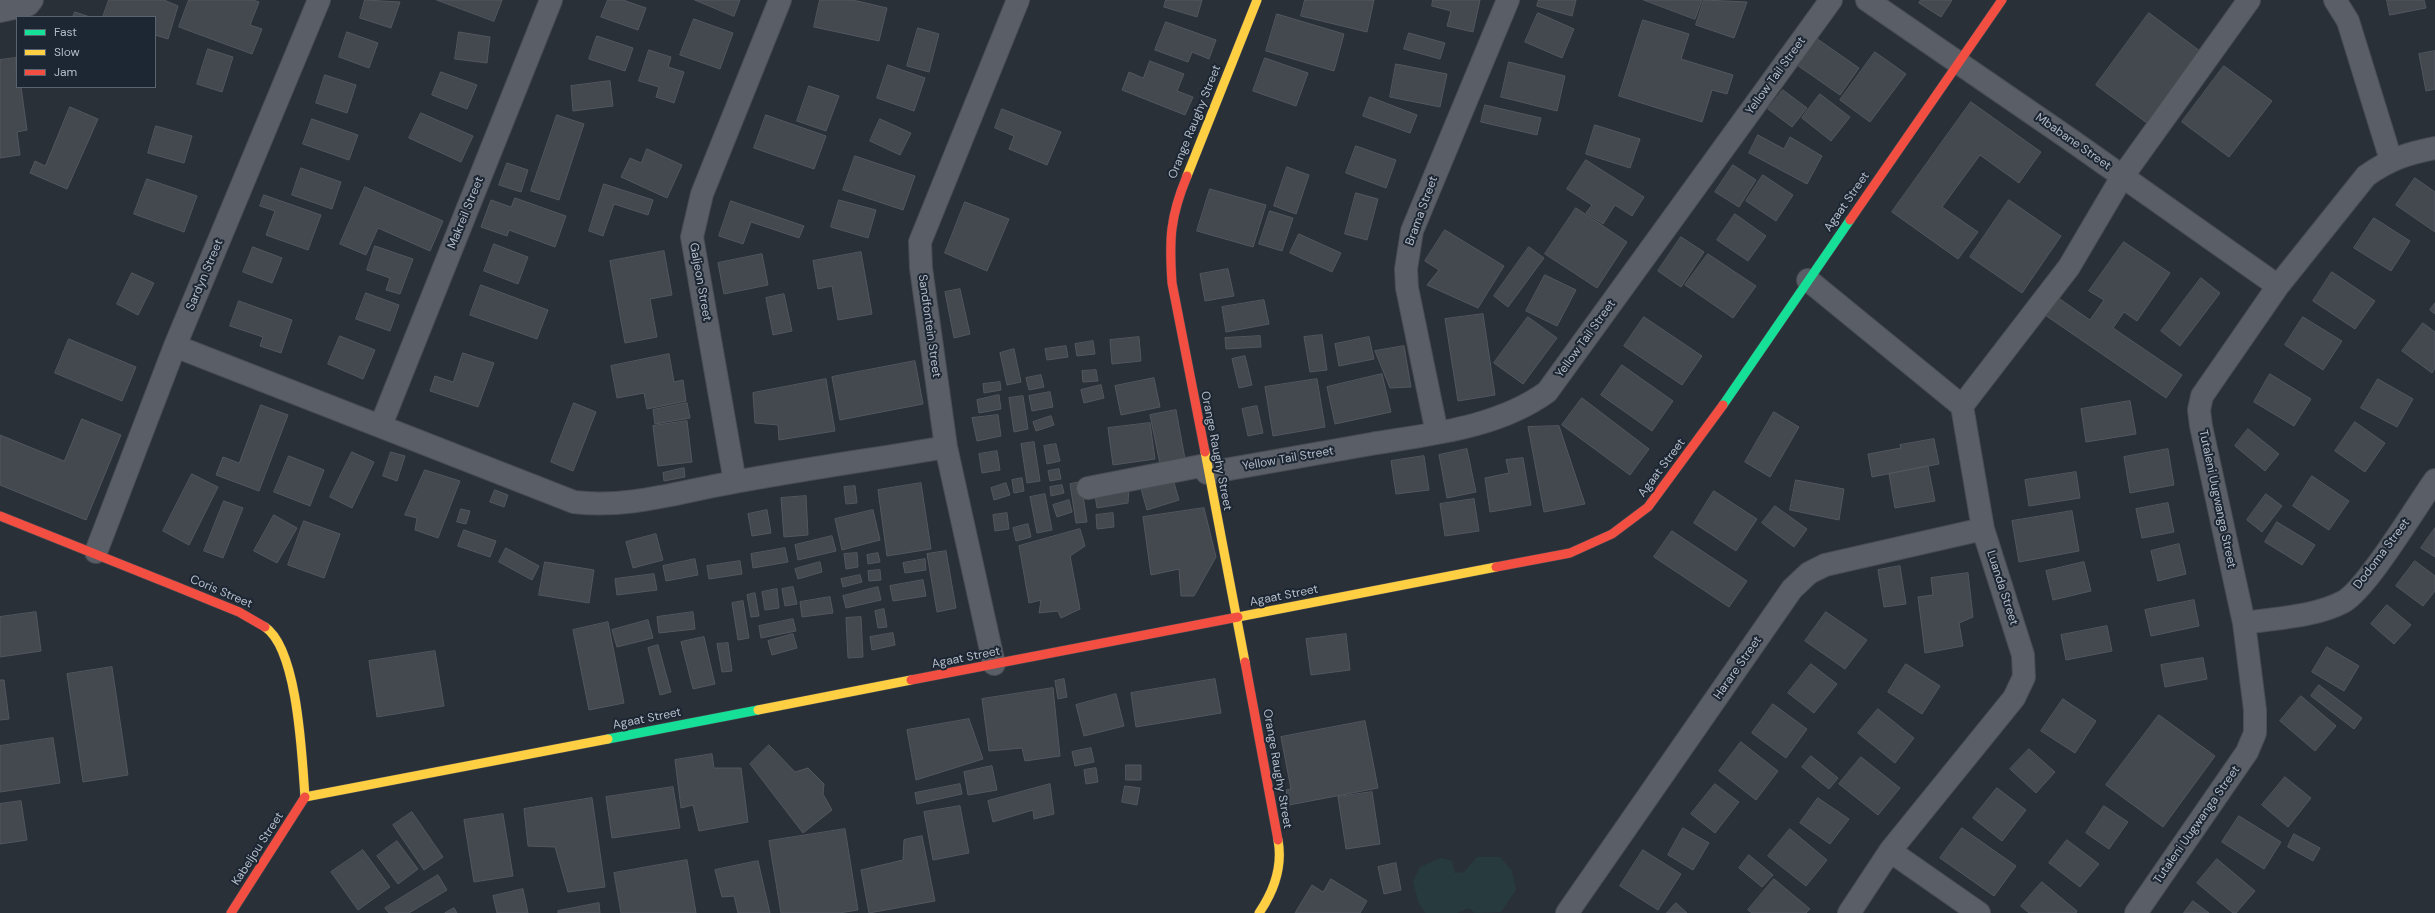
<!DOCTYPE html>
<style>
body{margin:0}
#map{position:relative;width:2435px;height:913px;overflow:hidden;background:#2a3038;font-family:"DM Sans",sans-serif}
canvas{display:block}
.legend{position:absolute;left:16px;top:16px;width:140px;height:72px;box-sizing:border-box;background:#1d2633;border:1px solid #59626f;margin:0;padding:5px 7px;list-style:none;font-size:12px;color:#b4bcc9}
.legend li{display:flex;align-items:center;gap:8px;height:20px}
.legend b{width:20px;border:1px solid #59626f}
</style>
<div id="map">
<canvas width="2435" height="913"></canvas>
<ul class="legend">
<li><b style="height:5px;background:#16e098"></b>Fast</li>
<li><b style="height:5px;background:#ffcf43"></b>Slow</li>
<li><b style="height:5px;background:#f24e42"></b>Jam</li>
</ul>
</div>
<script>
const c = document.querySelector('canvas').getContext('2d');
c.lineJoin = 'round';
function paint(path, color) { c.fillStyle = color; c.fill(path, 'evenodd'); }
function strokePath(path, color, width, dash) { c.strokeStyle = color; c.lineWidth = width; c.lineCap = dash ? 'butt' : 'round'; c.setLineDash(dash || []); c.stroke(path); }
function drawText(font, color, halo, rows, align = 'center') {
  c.font = font + ' "DM Sans",sans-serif'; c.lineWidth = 4; c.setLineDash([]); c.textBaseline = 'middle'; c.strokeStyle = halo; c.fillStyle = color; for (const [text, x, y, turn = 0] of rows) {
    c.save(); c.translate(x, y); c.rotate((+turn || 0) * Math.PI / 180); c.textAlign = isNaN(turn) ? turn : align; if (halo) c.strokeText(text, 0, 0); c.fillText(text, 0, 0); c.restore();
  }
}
const green = new Path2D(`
 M1477,857h23l12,14 4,19 -15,22 -26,1 -6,-5 -12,5h-31l-7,-9 -6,-22 7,-15 21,-9 11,3 3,12 9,-1z`);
const building = new Path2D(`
 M109,0h55l14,6 -10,33 -13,-4v-18h-52z
 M189,0h64l6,2 -9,23 12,4 -10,25 -73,-27z
 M365,0l35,2 -9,26 -31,-10z
 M437,0h65l-8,21z
 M608,0h15l23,8 -8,22 -37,-13z
 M695,0h45l-6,16z
 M820,0h33l34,8 -8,33 -65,-14z
 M1166,0h36l-5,17 -33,-10z
 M1305,0h69l-7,32 -66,-16z
 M1433,0h47l-7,32 -26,-6 4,-15 -19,-5z
 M1539,0h37l-4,16 -35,-10z
 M1644,0h58l-7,19z
 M1704,0l43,2 -13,36 -38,-13z
 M1921,0h31l-11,17 -22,-14z
 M2387,0h37l2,8 -36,7z
 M75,12l15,5h-17z
 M1538,13l36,16 -12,29 -37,-16z
 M2149,13l55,41 -53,72 -55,-41z
 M1277,14l67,20 -10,37 -68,-20z
 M694,19l39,14 -13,36 -40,-14z
 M1643,20l46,14 -8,25 52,16 -6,19 -15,-4 -10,32 -83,-26z
 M1166,22l50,18 -7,19 -17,-7 -4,10 -33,-12z
 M918,28l21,6 -10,38 -22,-6z
 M347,32l31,11 -9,25 -30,-11z
 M459,32l31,5 -3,26 -32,-4z
 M1409,33l36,10 -5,16 -36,-10z
 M597,36l36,12 -8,23 -36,-12z
 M1816,38l43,30 -19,27 -43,-30z
 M208,49l25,8 -11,35 -25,-8z
 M649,50l22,7 -3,10 16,5 -10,31 -18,-6 3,-10 -20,-6z
 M2435,51v38l-9,2 -7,-37z
 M1875,52l31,22 -36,48 -30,-22z
 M16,58l1,29h4l6,43 -10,2 3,23 -20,3v-98z
 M1265,58l43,15 -12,33 -43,-15z
 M1150,61l34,13 -7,17 16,6 -8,18 -63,-25 7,-18 14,6z
 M1509,62l56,14 -8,35 -56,-14z
 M1396,64l51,10 -7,33 -50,-10z
 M888,65l37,13 -11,33 -37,-13z
 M2224,66l48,35 -43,56 -47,-35z
 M441,72l36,13 -10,24 -35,-14z
 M325,75l31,10 -9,28 -31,-10z
 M610,81l3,25 -40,5 -2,-25z
 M809,86l30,10 -13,35 -29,-10z
 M1783,90l24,18 -15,19 -24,-18z
 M1820,94l30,23 -19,24 -29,-23z
 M1370,97l47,18 -7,18 -47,-17z
 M1971,102l70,50 -22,31 -39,-28 -38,52 36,25 -20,27 -66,-47z
 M1485,105l56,13 -4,17 -56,-13z
 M70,107l28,12 -31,70 -37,-16 5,-12 10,5z
 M1002,109l59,23 -14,33 -38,-16 5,-13 -19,-8z
 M421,113l52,23 -12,26 -52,-24z
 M557,115l27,9 -25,76 -28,-9z
 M766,115l60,21 -12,33 -60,-21z
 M312,119l46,16 -9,25 -46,-16z
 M880,119l31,14 -11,22 -30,-14z
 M1595,125l45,14 -10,29 -44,-14z
 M156,126l36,10 -8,27 -36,-10z
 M1758,135l26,14 6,-12 32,19 -15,28 -58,-31z
 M1356,146l40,14 -10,28 -40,-15z
 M647,149l35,16 -15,33 -46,-21 9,-19 11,5z
 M855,156l60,20 -12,34 -60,-20z
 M1586,160l58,37 -12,19 -17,-11 -12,19 -17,-11 6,-8 -25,-16z
 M507,163l21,7 -7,22 -22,-7z
 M1733,165l23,15 -17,27 -24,-15z
 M1287,167l22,8 -13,39 -22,-8z
 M301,168l40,14 -9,27 -40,-14z
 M1763,175l30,20 -17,26 -30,-20z
 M2415,178l20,14v40l-39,-27z
 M147,179l50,17 -13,36 -50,-18z
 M604,184l49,16 -5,15 -34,-11 -11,32 -14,-5z
 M365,187l78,34 -13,30 -52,-23 -12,27 -26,-11z
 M1210,189l56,16 -13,42 -56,-16z
 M1356,193l22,6 -11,41 -22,-6z
 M264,195l57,20 -13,35 -42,-15 9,-24 -15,-5z
 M515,198l51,18 -11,31 -46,-17 -2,6 -26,-9 10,-27 20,7z
 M839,200l37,10 -8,28 -37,-11z
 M2009,200l52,36 -39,57 -52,-36z
 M731,201l73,25 -5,12 -48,-16 -8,22 -24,-8z
 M965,202l44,17 -22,52 -42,-18z
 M1576,208l51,34 -30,46 -52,-34z
 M1270,211l23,7 -11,33 -23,-7z
 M1735,214l31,22 -18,25 -31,-21z
 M2374,218l36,23 -19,30 -37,-23z
 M1445,230l59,36 -26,42 -51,-23 12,-15 -14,-9z
 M1299,234l42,19 -9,19 -42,-19z
 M1681,237l23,15 -23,35 -23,-16z
 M2124,242l46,31 -33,48 -13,-9 -11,16 69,47 -16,23 -121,-83 12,-18 33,23 14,-20 -15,-9z
 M494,244l34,13 -10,27 -34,-13z
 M375,246l38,13 -13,35 -14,-4 4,-12 -23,-8z
 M253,247l29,11 -10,25 -29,-11z
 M1529,247l15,11 -36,49 -14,-11z
 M664,251l8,44 -22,4 7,38 -32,6 -15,-82z
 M861,252l11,62 -34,6 -6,-34 -14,3 -5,-28z
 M762,254l6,31 -44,9 -6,-31z
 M1708,254l48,32 -23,32 -48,-33z
 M1228,269l6,27 -29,5 -5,-27z
 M2332,272l43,29 -20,28 -42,-28z
 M132,273l22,10 -16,32 -21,-11z
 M1545,275l31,15 -19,36 -31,-15z
 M2201,278l19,15 -40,53 -19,-15z
 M481,285l67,25 -11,29 -67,-24z
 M960,289l10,45 -16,4 -9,-46z
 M366,293l33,12 -9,26 -34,-12z
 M784,294l8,37 -19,4 -7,-37z
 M1264,300l5,24 -43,8 -4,-25z
 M239,301l53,19 -11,33 -21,-7 3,-9 -33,-11z
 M2435,303v11l-5,-4z
 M1483,314l12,81 -37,6 -13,-82z
 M1528,317l29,21 -34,46 -29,-21z
 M1644,317l58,39 -20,29 -58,-39z
 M2303,317l39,24 -19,29 -38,-25z
 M2423,323l12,9v36l-3,5 -30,-22z
 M1322,335l5,35 -17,2 -6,-35z
 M340,336l35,14 -12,29 -35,-15z
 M1260,336l1,11 -35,2 -1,-11z
 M1139,337l2,24 -29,3 -2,-24z
 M1369,337l5,22 -35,7 -4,-22z
 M69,339l67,28 -14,34 -67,-28z
 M1093,341l2,13 -18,2 -2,-12z
 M1066,346l2,11 -21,3 -2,-11z
 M1404,346l7,41 -21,1 -15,-37z
 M1014,349l7,33 -14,3 -7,-32z
 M463,353l31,10 -16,44 -48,-16 5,-15 18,6z
 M669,354l5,28 9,-2 3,21 -39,8 -3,-16 -27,5 -6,-32z
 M1245,356l7,29 -13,3 -7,-29z
 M915,361l8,43 -83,16 -8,-43z
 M1622,365l51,36 -21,30 -51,-36z
 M1096,370l2,11 -15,1 -1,-11z
 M1382,374l9,38 -56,12 -8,-37z
 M2270,374l41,25 -17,27 -40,-24z
 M1041,375l3,12 -15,3 -3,-12z
 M1154,378l6,29 -39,8 -6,-29z
 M826,379l9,52 -56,9 -1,-15 -23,-2 -2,-30z
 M1317,379l8,48 -52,9 -8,-49z
 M2378,379l35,20 -16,28 -36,-19z
 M1000,382l1,8 -17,3 -1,-9z
 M1101,385l3,13 -20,5 -3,-13z
 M1050,392l3,15 -21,4 -3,-15z
 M999,395l2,14 -22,4 -2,-13z
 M1023,396l5,33 -14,3 -5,-34z
 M1582,398l67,51 -19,26 -68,-50z
 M2130,401l6,33 -50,8 -5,-33z
 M574,403l22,9 -23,59 -22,-9z
 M687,403l3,15 -35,6 -2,-14z
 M261,405l27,10 -29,76 -43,-16 7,-18 16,6z
 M1257,406l6,27 -15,3 -6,-27z
 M1176,410l9,49 -25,5 -10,-49z
 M1774,412l25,15 -29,50 -25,-15z
 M998,415l3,21 -24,5 -5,-23z
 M1051,416l3,9 -18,6 -3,-9z
 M82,419l39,16 -35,85 -86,-35v-50l64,26z
 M687,421l5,41 -34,4 -5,-40z
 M2355,422l30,21 -20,29 -30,-21z
 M1150,423l5,36 -42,6 -5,-37z
 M1559,426l26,78 -41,8 -16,-85z
 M2248,429l31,25 -14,17 -30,-25z
 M1934,439l5,25 -67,13 -4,-23 33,-6 -1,-3z
 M1034,442l6,39 -13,2 -6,-39z
 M1056,444l4,17 -13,3 -3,-18z
 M1467,449l9,43 -29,6 -8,-43z
 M2168,449l6,36 -44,8 -6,-36z
 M997,451l3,19 -18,3 -3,-19z
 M352,452l22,10 -22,46 -22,-11z
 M391,452l14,4 -8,25 -14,-5z
 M289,456l35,14 -14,36 -36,-14z
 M1424,456l5,34 -33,4 -5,-33z
 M1523,458l8,47 -41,7 -5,-34 24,-5 -3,-13z
 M1928,466l7,35 -40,7 -6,-34z
 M684,468l1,9 -21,4 -1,-8z
 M1059,469l2,10 -11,2 -2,-10z
 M425,470l35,11 -22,57 -23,-8 2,-12 -12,-3z
 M2076,472l4,26 -51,8 -4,-26z
 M192,474l26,13 -29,58 -26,-14z
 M2312,476l37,25 -20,29 -36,-24z
 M1022,478l2,13 -10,2 -2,-13z
 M1173,479l6,21 -32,10 -6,-21z
 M1796,480l48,9 -5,31 -49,-10z
 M1081,482l6,40 -11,1 -6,-39z
 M921,483l10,66 -44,7 -9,-66z
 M1006,483l4,12 -16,5 -3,-12z
 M1062,485l2,8 -13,3 -1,-9z
 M855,486l2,17 -11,1 -2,-17z
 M1129,489l-1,14 -31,5 -2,-13z
 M495,490l13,5 -4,12 -14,-5z
 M1714,491l43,28 -21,32 -42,-28z
 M1045,494l7,36 -15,3 -7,-36z
 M2266,494l16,12 -20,26 -15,-12z
 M806,496l2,39 -24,2 -3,-39z
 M1474,499l5,32 -34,5 -5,-32z
 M1069,500l3,12 -15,5 -4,-12z
 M224,501l19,7 -20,50 -19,-7z
 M2168,503l6,29 -32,6 -6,-29z
 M1775,506l32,23 -13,18 -32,-24z
 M1204,508l12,49 -22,39h-13l-2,-27 -28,6 -8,-58z
 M461,509l9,2 -4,13 -9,-2z
 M767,510l4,23 -19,3 -4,-22z
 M873,510l7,30 -38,10 -7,-31z
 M2072,511l7,40 -60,11 -7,-41z
 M1007,513l2,16 -14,2 -2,-16z
 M1113,513l1,14 -17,2 -1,-14z
 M274,515l23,13 -20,35 -23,-12z
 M304,521l36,13 -16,44 -36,-13z
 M2277,522l38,23 -13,20 -37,-23z
 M1028,524l3,13 -15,4 -3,-13z
 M2435,528v29l-14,-9z
 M1080,529l5,17 -15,10 10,53 -19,9 -3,-7 -19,2 2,-13 -12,3 -10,-57z
 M464,530l32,11 -6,16 -32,-11z
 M1672,531l75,50 -18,26 -75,-50z
 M656,534l7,26 -30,8 -7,-26z
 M832,536l4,15 -38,9 -3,-15z
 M2179,544l7,30 -28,7 -7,-30z
 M506,548l33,18 -7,14 -33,-18z
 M785,548l3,14 -35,6 -2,-14z
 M946,551l10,57 -19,4 -10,-58z
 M857,553l1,14 -12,2 -2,-15z
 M878,553l2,9 -12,2 -1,-9z
 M695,559l3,16 -32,6 -3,-15z
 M925,559l1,11 -21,3 -2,-10z
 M740,561l2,13 -33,5 -2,-13z
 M2415,561l20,15v15l-12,15 -27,-20z
 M545,562l49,8 -5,33 -50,-8z
 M820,562l2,10 -24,7 -3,-10z
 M2084,562l7,29 -38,9 -7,-29z
 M1900,566l6,38 -22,3 -6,-37z
 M880,570l1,10 -12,1 -1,-10z
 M1968,573l5,44 -14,6 4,23 -38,7 -7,-56 15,-2 -2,-17z
 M654,574l3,16 -40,5 -2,-16z
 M860,575l2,7 -19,5 -2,-8z
 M923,580l3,16 -33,5 -3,-15z
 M793,587l4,17 -12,2 -3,-17z
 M878,587l3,13 -35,8 -3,-12z
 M777,589l2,19 -14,2 -3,-18z
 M755,593l4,23 -8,1 -4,-22z
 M830,597l3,16 -31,4 -2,-15z
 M2194,600l5,26 -48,10 -6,-26z
 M743,601l6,37 -11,2 -6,-37z
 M2387,605l24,20 -17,19 -23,-20z
 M884,609l3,18 -9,1 -3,-17z
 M36,612l5,39 -41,6v-40z
 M693,612l2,17 -36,4 -2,-16z
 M1826,612l41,28 -22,29 -40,-28z
 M861,617l2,40 -15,1 -2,-40z
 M793,619l3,12 -35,7 -2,-12z
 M648,620l5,18 -36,9 -5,-17z
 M608,622l16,81 -35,7 -16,-80z
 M2107,626l5,25 -46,9 -5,-25z
 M893,633l2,12 -23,5 -2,-13z
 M793,634l4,14 -25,7 -4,-14z
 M1346,634l4,36 -39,5 -5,-36z
 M704,637l11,47 -22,5 -12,-47z
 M728,643l4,28 -10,1 -5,-28z
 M658,645l13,47 -11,3 -12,-47z
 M2327,647l32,19 -15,25 -32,-19z
 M435,651l9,55 -67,11 -8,-56z
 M2203,658l4,21 -42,8 -4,-22z
 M1811,664l26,20 -23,29 -26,-20z
 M1906,664l34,22 -18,28 -34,-22z
 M112,667l16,108 -45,7 -16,-108z
 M1064,679l3,18 -9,2 -3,-18z
 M1215,679l6,34 -85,14 -5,-34z
 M0,680h4l5,39 -9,1z
 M2319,685l43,33 -8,11 -43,-33z
 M1053,688l7,68 -35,5 -3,-13 -33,3 -7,-52z
 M1116,694l8,32 -40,10 -8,-31z
 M2301,696l35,30 -21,25 -35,-30z
 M2063,699l33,22 -21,32 -34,-22z
 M1773,704l34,25 -21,29 -34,-25z
 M1878,709l36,29 -19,25 -37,-30z
 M2159,715l56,41 -52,71 -57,-42z
 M969,719l14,40 -67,21 -9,-50z
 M1365,721l13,67 -89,17 -3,-15 5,-1 -10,-52z
 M53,738l7,45 -60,9v-46z
 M1741,742l37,29 -22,29 -37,-29z
 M769,745l26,27 13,-4 16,16 -1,10 9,16 -29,23 -53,-69z
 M1091,748l3,14 -19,4 -3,-14z
 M2029,749l26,23 -19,21 -26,-24z
 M712,754l2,14h27l7,54 -49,9 -6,-26 -12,3 -6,-48z
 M1811,756l27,22 -9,11 -27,-22z
 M1861,757l39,31 -22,27 -39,-31z
 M1126,765h15v15h-15z
 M992,766l5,24 -29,5 -4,-23z
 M1096,768l2,14 -12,2 -2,-14z
 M2285,777l26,21 -23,29 -26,-22z
 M960,784l2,10 -45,10 -2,-11z
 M1050,784l4,30 -20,5 -1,-9 -40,12 -5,-21z
 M1715,784l24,18 -24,31 -24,-19z
 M1125,786l15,2 -3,17 -15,-3z
 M673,787l7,41 -68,10 -6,-41z
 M1997,788l29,22 -24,31 -29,-23z
 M1372,792l8,52 -34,5 -8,-52z
 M592,798l13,89 -37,5 -13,-45 -27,-1 -4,-37z
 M1818,798l31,21 -19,25 -30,-21z
 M21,801l6,39 -27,4v-40z
 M960,806l9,47 -36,7 -9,-48z
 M2104,806l24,16 -19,27 -23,-16z
 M412,812l31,45 -19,13 -31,-45z
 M503,814l10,62 -39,6 -10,-62z
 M2239,816l42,26 -17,27 -42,-27z
 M1683,828l26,15 -16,27 -25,-15z
 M1962,828l54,38 -22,30 -54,-38z
 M845,829l13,81 -19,3h-58l-12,-72z
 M1790,829l37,31 -21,26 -38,-30z
 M2294,834l26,14 -7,13 -25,-14z
 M922,836l13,65 -66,12 -8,-43 42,-10 1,-20z
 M2067,840l32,24 -19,23 -31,-24z
 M397,841l21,28 -20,15 -21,-28z
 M363,850l27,37 -32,23 -27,-38z
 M1643,850l38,24 -23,36 -38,-24z
 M1749,855l24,20 -11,12 -23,-19z
 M2217,859l38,32 -19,22h-3l-36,-30z
 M687,860l9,53h-75l-7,-40z
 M758,861l12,52h-32l-4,-17 -12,1 -7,-27z
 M1396,863l5,27 -17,4 -6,-27z
 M438,875l9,15 -38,23h-20l-4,-5z
 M1331,879l36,22 -7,12h-65l17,-28 11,7z
 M1774,879l36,30 -4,4h-54l-4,-3z
 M2042,882l35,29 -1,2h-47l-8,-7z
 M523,889l5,24h-31l-4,-17z
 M2193,901l16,12h-25z
 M599,903l1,10h-42v-2z
 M1676,903l11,10h-20z
 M454,908l3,5h-12z`);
const street = new Path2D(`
 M1867,0l201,138 210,148
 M2335,0l13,21 43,139
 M0,11l28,-6 4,-5
 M1808,280l154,126 21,123 40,126 1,22 -10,21 -124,153 -41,62
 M175,346l399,156c55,7 108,-11 161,-20 70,-13 141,-23 211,-35
 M1962,406l107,-139 53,-90 127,-177
 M381,425l170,-425
 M1437,433l-30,-145 -1,-19 6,-38 96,-231
 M1207,473c55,-10 110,-19 164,-29 60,-10 126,-16 176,-52l284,-392
 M735,482l-43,-245 10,-43 78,-194
 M1088,488l118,-23
 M96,552l79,-206 144,-346
 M2244,623c32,-5 70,-6 99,-21 24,-13 74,-97 92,-122
 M994,664l-48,-217 -25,-179 -1,-26 98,-242
 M1890,851l89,62
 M1567,913l225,-324 17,-16 16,-8 158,-36
 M2136,913l111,-161 8,-19v-23l-11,-87 -43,-197 -2,-16 3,-14 76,-110 88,-110c22,-16 42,-23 69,-28`);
const fast = new Path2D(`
 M1723,405l127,-185
 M608,739l150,-29`);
const slow = new Path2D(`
 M1187,176l70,-176
 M1205,452l40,210
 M1238,617l258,-50
 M265,627c33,22 37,131 40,170
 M758,710l153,-30
 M305,797l303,-58
 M1259,913c15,-22 24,-46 19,-73`);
const jam = new Path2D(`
 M1187,176c-17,41 -18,63 -15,107l33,169
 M1850,220l152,-220
 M0,516l175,70 64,26 26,15
 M1496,567l74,-14 42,-19 36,-27 75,-102
 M1245,662l33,178
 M911,680l327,-63
 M231,913l74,-116`);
const streetNames = [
 ["Yellow Tail Street",1776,76,-54],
 ["Orange Raughy Street",1195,122,-68],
 ["Mbabane Street",2073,142,35],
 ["Agaat Street",1847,202,-55],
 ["Brama Street",1422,211,-70],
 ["Makreil Street",466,213,-68],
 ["Sardyn Street",205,275,-67],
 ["Galjeon Street",700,282,80],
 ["Sandfontein Street",929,326,82],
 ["Yellow Tail Street",1586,339,-54],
 ["Orange Raughy Street",1216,451,79],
 ["Yellow Tail Street",1288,459,-10],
 ["Agaat Street",1662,468,-53],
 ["Tutaleni Uugwanga Street",2217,499,78],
 ["Dodoma Street",2382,554,-53],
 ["Luanda Street",2002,588,72],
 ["Coris Street",221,592,23],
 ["Agaat Street",1284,596,-11],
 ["Agaat Street",966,658,-11],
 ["Harare Street",1738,668,-55],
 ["Agaat Street",647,719,-11],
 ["Orange Raughy Street",1277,769,80],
 ["Tutaleni Uugwanga Street",2197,825,-55],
 ["Kabeljou Street",258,849,-57]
];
paint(green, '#273a3e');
paint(building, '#444950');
strokePath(building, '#52575f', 1);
strokePath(street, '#484c53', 24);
strokePath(fast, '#484c53', 10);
strokePath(slow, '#484c53', 10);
strokePath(jam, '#484c53', 10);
strokePath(street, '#5a5e66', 22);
strokePath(fast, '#16e098', 9);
strokePath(slow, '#ffcf43', 9);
strokePath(jam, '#f24e42', 9);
drawText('12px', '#b4bcc9', '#1d2633', streetNames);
</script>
